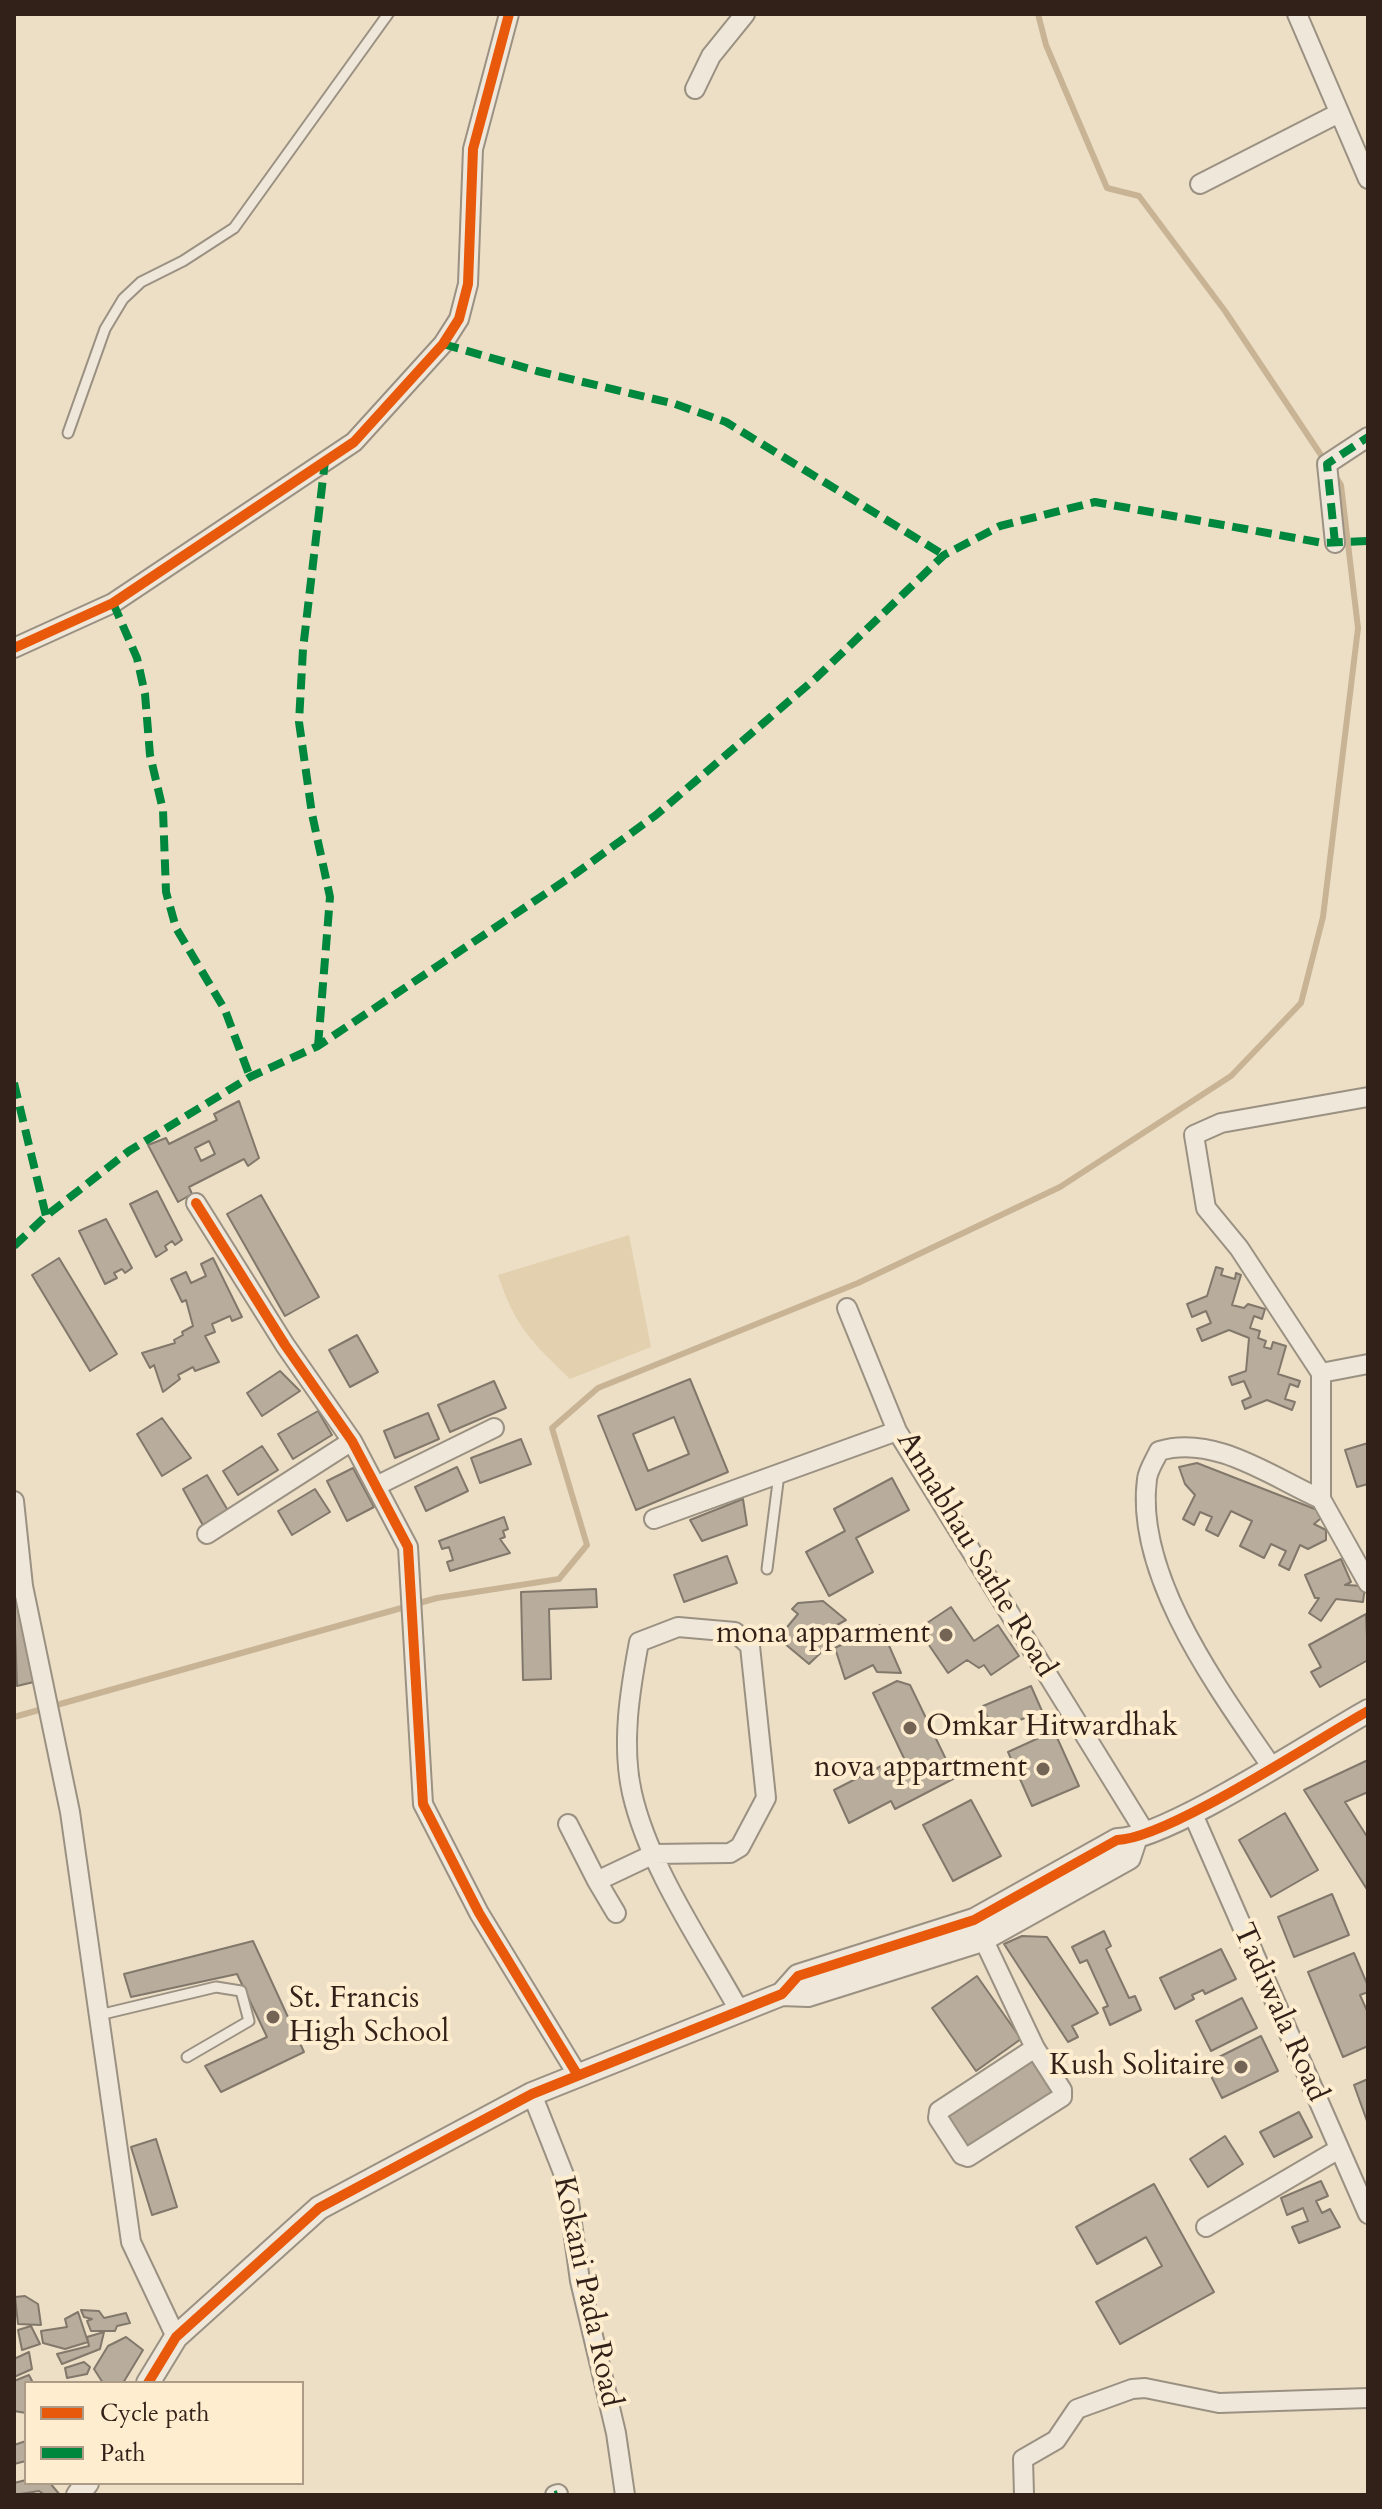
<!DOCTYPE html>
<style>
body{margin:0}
#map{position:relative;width:1382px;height:2509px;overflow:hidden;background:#eddfc6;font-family:Cardo,serif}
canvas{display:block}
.frame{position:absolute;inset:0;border:16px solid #312118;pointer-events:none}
.legend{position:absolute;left:24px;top:2381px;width:280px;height:104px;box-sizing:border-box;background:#feedcf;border:2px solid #ac9b86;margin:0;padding:10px 14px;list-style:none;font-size:24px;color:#312118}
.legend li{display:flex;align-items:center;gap:16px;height:40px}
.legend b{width:40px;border:2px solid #ac9b86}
</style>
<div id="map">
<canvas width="1382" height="2509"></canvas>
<div class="frame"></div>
<ul class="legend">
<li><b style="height:10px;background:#e8590c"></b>Cycle path</li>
<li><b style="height:10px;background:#00873e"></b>Path</li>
</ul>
</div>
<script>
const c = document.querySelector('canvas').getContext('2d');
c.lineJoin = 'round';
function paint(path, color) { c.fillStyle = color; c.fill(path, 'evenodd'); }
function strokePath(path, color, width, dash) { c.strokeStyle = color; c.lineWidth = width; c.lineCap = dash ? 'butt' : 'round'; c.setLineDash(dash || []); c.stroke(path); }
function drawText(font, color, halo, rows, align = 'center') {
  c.font = font + ' Cardo,serif'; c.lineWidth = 8; c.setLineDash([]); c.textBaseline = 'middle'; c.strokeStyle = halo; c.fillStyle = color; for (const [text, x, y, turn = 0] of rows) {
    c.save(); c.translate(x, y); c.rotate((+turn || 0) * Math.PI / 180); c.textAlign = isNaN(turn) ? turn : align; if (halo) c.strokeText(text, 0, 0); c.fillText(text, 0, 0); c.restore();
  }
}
const green = new Path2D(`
 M629,1235l22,112 -81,32c-38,-37 -55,-52 -72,-104z`);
const stream = new Path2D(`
 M1038,14l8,31 61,143 32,8 86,115 100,150
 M14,1717l423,-119 122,-19 28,-34 -35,-117 46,-40 260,-105 202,-96 171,-111 70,-73 22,-86 35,-289 -17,-143 -7,-11`);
const building = new Path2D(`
 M239,1101l20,57 -11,8 -4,-7 -55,28 3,7 -14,8 -30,-57 18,-7 3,6 48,-24 -3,-6zM209,1141l6,13 -14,7 -6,-13z
 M157,1191l25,49 -7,5 -3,-4 -7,5 2,4 -11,7 -26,-53z
 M261,1195l58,102 -34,19 -58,-102z
 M106,1219l26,49 -7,5 -3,-4 -8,4 3,5 -12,6 -26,-53z
 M59,1258l58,96 -27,17 -58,-96z
 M213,1258l29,59 -10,4 -2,-5 -18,8 3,8 -10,4 14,26 -24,9 -2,-4 -15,8 2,4 -17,13 -9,-27 -4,3 -8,-15 33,-10 -1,-3 9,-5 -1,-3 11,-6 -7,-26 -4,2 -11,-23 15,-7 5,11 15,-7 -5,-12z
 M1216,1267l7,2 -2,6 14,4 1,-6 5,2 -9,30 12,3 4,-4 17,5 -3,10 -8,-3 -4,12 10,3 -2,7 8,3 -2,6 7,2 2,-7 13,4 -8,28 22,7 -2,6 -8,-3 -5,15 10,3 -3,8 -25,-10 -22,9 -3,-8 9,-4 -7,-16 -12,4 -3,-8 17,-6 3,-33 -20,-8 -27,11 -5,-12 14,-6 -5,-12 -14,6 -5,-13 20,-8z
 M357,1335l21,37 -28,15 -21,-37z
 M280,1371l20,20 -38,25 -15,-23z
 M690,1379l38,93 -92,38 -38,-94zM674,1417l15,37 -41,17 -15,-37z
 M494,1381l12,27 -56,24 -12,-27z
 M318,1411l14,24 -39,24 -15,-25z
 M428,1413l11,26 -44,19 -11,-27z
 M162,1418l29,40 -29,18 -25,-42z
 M521,1439l10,25 -51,19 -9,-25z
 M1368,1443v41l-11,3 -12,-37z
 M262,1446l16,24 -40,25 -15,-24z
 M1197,1463l123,48v8l-6,5 12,6v10l-18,9 -8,-4 -11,25 -10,-5 7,-14 -15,-7 -7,14 -24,-12 12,-25 -21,-10 -13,25 -12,-6 6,-13 -12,-5 -6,13 -11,-6 12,-24 -10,-11 -6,-17z
 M457,1467l11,24 -42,20 -11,-24z
 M353,1468l21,39 -27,14 -20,-40z
 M207,1475l23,39 -25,15 -22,-40z
 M892,1478l17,32 -53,28 17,34 -44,24 -23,-44 39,-21 -11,-22z
 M315,1489l15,23 -38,23 -14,-24z
 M743,1499l4,26 -45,16 -12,-21z
 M504,1517l4,12 -5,2 2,6 -5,2 10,14 -60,18 -3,-9 6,-2 -4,-13 -7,2 -3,-8z
 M727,1556l10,27 -53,19 -10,-27z
 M1341,1559l10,23 -6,3 20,1 -2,16 -27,-3 -15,22 -12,-8 10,-15h-4l-10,-23z
 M596,1589l1,18 -48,2 2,70 -28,1 -2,-88z
 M20,1600l18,81 -21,5 -3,-85z
 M823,1601l23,19 -20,11 4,13 -21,20 -31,-26 20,-24 -6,-5 6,-6z
 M951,1607l23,34 24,-16 21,31 -28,19 -7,-10 -5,3 -12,-8 -19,13 -30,-44z
 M1366,1614l2,46 -48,27 -9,-15 10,-5 -12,-22z
 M880,1625l21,48 -24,-1 -4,-7 -28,14 -10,-31z
 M897,1681l13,4 45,93 -60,31 -4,-8 -42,22 -15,-33 55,-28 8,4 5,9 8,-4 -37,-78z
 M1031,1686l11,25 -49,20 -10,-25z
 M1054,1731l25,55 -47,20 -24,-54z
 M1368,1760v32l-23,10 23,36v53l-64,-101z
 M971,1800l30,56 -48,25 -30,-56z
 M1285,1813l33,57 -47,27 -32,-57z
 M1332,1894l17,41 -55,22 -16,-40z
 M1104,1931l7,15 -5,3 23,49 6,-2 6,14 -31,15 -7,-17 5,-2 -21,-46 -7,3 -8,-16z
 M1022,1936l25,1 51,76 -26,13 6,11 -10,5 -64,-98z
 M253,1941l51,111 -83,40 -16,-26 62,-29 -30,-63 -106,23 -7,-23z
 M1221,1949l15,30 -31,15 -2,-4 -11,5 2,4 -19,10 -15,-31z
 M1354,1953l14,33v6l-8,3 8,18v33l-25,11 -35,-85z
 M977,1976l44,63 -45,32 -44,-63z
 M1242,1998l15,30 -46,23 -15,-30z
 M1261,2036l17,35 -56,27 -17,-34z
 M1034,2054l24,39 -91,59 -25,-39z
 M1368,2079v41l-1,1 -13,-36z
 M1299,2112l13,25 -38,20 -14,-25z
 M1225,2136l18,28 -35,23 -18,-28z
 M156,2139l21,68 -25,8 -21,-68z
 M1321,2181l7,15 -12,5 6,12 8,-4 10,18 -41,16 -7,-16 16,-6 -5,-13 -16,7 -6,-17z
 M1154,2184l60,108 -94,52 -24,-42 66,-36 -16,-29 -49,27 -21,-37z
 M25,2296l13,8 3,21 -23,-1 -3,-27z
 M81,2310l18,1 5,7 22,-5 4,10 -13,3 -2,5h-24l-4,-10 5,-2 -8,-2z
 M78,2312l10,30 -23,7 -22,-6 -2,-12 26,-4 -2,-8z
 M31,2326l9,18 -18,6 -4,-20z
 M104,2332l-4,17 -38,15 -5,-10 32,-8 -2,-9z
 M126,2337l17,13 -20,33h-20l-9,-14 14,-23z
 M29,2352l3,17 -18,8v-18z
 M84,2362l6,5 -3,7 -20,4 -2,-10z
 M29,2375l4,8h-7v30l-12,-2v-30z
 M26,2441v20l-12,3v-19z
 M26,2480v3h24l10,12h-15l-6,-4 -25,4v-12z`);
const service = new Path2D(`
 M68,433l37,-104 18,-30 18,-17 42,-21 51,-33 154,-214
 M767,1569l12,-95
 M99,2015l117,-28 25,4 8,30 -62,36`);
const minor = new Path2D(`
 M1297,14l71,165
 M695,89l16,-33 34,-42
 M1200,184l139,-71
 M1335,543l-8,-79 41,-27
 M14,648l99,-45 241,-161 89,-98 16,-25 9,-35 5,-135 36,-135
 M1368,1097l-147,26 -27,12 12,73 33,40 82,125v126l47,84
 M196,1203l89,142 67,96 56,106 15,257 56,109 98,161
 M847,1308l50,123 249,403
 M1321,1373l47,-9
 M376,1486l118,-58
 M14,1501l9,85 47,226 61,430 45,95
 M654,1519l243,-88
 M207,1534l145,-93
 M1271,1766c-51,-75 -137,-190 -124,-287 1,-9 8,-19 12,-28 55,-17 113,26 162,48
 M1192,1812l176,402
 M568,1824l29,57 57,-27 76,-1 10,-6 26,-49 -16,-152 -15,-14 -57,-5 -39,15c-9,48 -18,102 -7,151 17,75 71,152 108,219
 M597,1881l19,32
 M978,1928l57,120 27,42v7l-94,60 -6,-2 -24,-37 1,-7 96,-63
 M532,2094l34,86 14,101 36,152 9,62
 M1206,2227l133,-78
 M555,2495l3,-1
 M1024,2495l-1,-36 33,-19 21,-31 55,-20 13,-1 74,15 149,-5`);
const tertiary = new Path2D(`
 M782,1994l26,1 174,-55 147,-82 6,-18
 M148,2383l28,-46 143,-129 213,-114 250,-100 16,-18 176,-56 143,-80c50,-1 199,-100 251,-129
 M78,2495l9,-12`);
const quiet = new Path2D(`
 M443,344l94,27 138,33 51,18 218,133
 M1335,543l-8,-79 41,-27
 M113,603l24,55 8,36 5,61 13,55 3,82 10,36 49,82 25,67
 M318,1046l12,-149 -18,-83 -13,-92 4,-73 22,-188
 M14,1083l32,133
 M14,1246l32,-30 83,-65 121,-74 68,-31 257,-172 81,-59 160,-137 128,-123 56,-29 95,-24 228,41 45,-2
 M555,2495l3,-1`);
const cycleway = new Path2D(`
 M14,648l99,-45 241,-161 89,-98 16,-25 9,-35 5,-135 36,-135
 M196,1203l89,142 67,96 56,106 15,257 56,109 98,161
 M148,2383l28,-46 143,-129 213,-114 250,-100 16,-18 176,-56 143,-80c50,-1 199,-100 251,-129`);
const markers = [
 [946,1635,8,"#736455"],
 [910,1728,8,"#736455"],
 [1043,1769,8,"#736455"],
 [273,2017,8,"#736455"],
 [1241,2067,8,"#736455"]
];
const streetNames = [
 ["Annabhau Sathe Road",975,1555,59],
 ["Tadiwala Road",1279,2013,66],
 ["Kokani Pada Road",586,2292,78]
];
const poiNames = [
 ["mona apparment",930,1635],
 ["Omkar Hitwardhak",926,1728,"left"],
 ["nova appartment",1027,1769],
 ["St. Francis",289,2000,"left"],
 ["High School",289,2034,"left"],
 ["Kush Solitaire",1225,2067]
];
paint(green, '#e3d0ae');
strokePath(stream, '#c8b495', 6);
paint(building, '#b8ad9c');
strokePath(building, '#81786b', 2);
strokePath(service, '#9b9182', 13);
strokePath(minor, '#9b9182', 22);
strokePath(tertiary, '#9b9182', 26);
strokePath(service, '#efe8da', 9);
strokePath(minor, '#efe8da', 18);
strokePath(tertiary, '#efe8da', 22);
strokePath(quiet, '#00873e', 8, [16, 8]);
strokePath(cycleway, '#e8590c', 10);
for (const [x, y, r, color] of markers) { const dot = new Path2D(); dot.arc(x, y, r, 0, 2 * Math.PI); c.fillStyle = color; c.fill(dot); strokePath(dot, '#feedcf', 3); }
drawText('30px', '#312118', '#feedcf', streetNames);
drawText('30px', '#312118', '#feedcf', poiNames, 'right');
</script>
